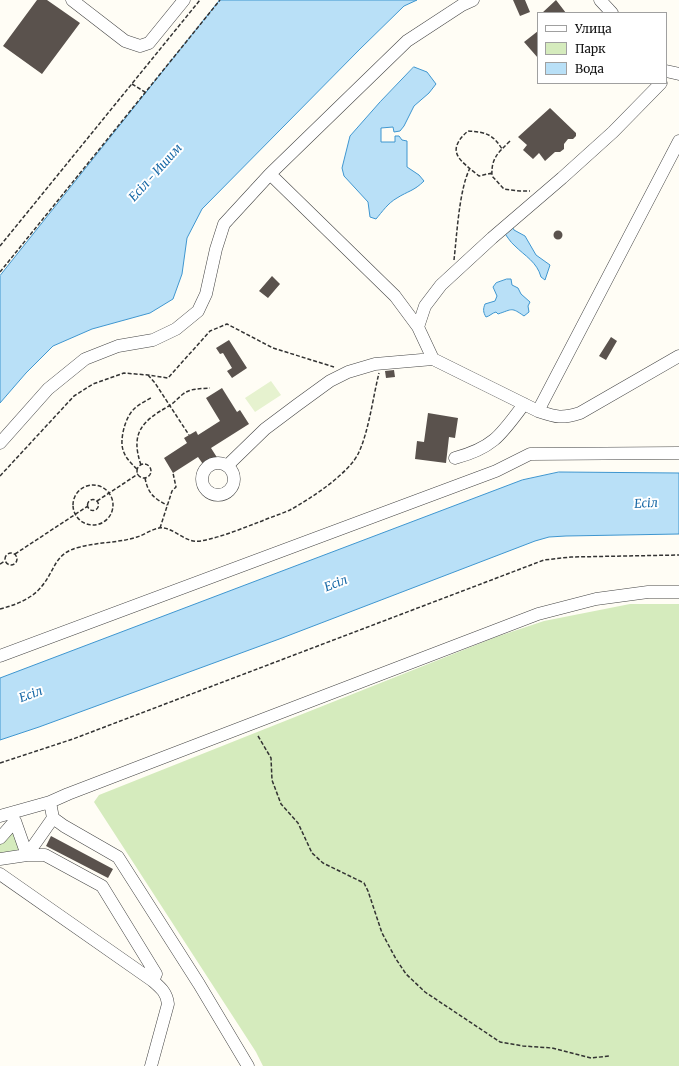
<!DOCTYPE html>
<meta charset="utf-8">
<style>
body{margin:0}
#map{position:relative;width:679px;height:1066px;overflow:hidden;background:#fffdf5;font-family:Merriweather,serif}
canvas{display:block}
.legend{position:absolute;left:537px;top:12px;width:130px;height:72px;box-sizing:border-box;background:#fff;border:1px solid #a0a0a0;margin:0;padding:5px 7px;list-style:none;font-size:12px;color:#111}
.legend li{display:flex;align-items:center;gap:8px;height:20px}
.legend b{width:20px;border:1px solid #a0a0a0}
</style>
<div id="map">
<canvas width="679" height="1066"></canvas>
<ul class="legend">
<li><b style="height:5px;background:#fff"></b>Улица</li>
<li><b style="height:11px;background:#d5ebbd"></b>Парк</li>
<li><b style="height:11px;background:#b9e0f7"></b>Вода</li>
</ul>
</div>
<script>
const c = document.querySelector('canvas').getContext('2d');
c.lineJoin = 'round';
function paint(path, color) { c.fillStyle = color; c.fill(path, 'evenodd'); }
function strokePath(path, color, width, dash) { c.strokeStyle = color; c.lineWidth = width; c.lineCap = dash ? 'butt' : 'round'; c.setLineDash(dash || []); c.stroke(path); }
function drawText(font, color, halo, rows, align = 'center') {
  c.font = font + ' Merriweather,serif'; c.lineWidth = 4; c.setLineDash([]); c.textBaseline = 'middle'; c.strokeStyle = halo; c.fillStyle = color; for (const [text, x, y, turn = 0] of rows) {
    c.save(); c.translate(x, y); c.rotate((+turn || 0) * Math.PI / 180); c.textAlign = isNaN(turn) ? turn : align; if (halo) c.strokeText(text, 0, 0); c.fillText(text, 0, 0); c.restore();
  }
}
const green = new Path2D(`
 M630,604h49v462h-416l-7,-14 -162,-250 5,-7 397,-158 48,-16z
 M11,831h2l6,19 -3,4 -16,2v-12z`);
const pitch = new Path2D(`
 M271,381l10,14 -26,17 -10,-14z`);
const water = new Path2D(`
 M220,0h197l-13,6 -44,43 -158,160 -15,29 -5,36 -9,25 -23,14 -58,16 -39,17 -27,27 -26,30v-127z
 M414,67l13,5 9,12 -7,9 -15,13 -10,20 -4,5 -6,1 -1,-5 -12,1v14h14v-6h4l3,4 5,1v26l12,8 5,6c-10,10 -16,10 -27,17 -9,5 -15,14 -21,21l-6,-2 -2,-15 -24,-26 -2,-8 8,-32 30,-34z
 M511,225l3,5 11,6 11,19 14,10 -5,15 -4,-3c-4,-15 -16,-21 -26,-31 -5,-4 -8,-10 -12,-15z
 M507,279h4l1,6 6,3 3,6 9,8 -2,4 1,6 -5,4c-13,-9 -11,-7 -26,-2l-2,-2c-4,1 -6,4 -10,5 -3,-5 -3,-8 -1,-13l10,-3 2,-5 -4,-9 3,-4z
 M559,472l120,1v61l-113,2 -17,1 -14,4 -253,97 -243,89 -39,13v-62l522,-198z`);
const building = new Path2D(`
 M37,0h10l33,23 -38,51 -39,-28z
 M513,0h12l5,12 -10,4z
 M556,0l10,13h-24z
 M538,31v27l-14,-16z
 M550,108l26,25v3l-3,3h-5l-4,5v5l-4,3h-5l-10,9 -6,-8 -6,6 -10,-9 4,-5 -9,-8z
 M553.5 235a4.5 4.5 0 1 1 9 0a4.5 4.5 0 1 1-9 0Z
 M272,276l8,8 -12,14 -9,-7z
 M611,337l6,4 -11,19 -7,-4z
 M229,340l18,28 -15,10 -5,-7 5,-3 -9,-15 -3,1 -4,-6z
 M394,370l1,7 -9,1 -1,-7z
 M222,388l15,24 3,-2 9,14 -38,24 7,11 -13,8 -7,-10 -25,16 -9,-15 23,-15 -3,-5 12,-7 2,4 22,-14 -14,-23z
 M428,413l30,5 -3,20 -6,-1 -3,26 -31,-4 2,-18 7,1z
 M51,836l62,33 -5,9 -62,-32z`);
const path = new Path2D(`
 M132,84l13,8
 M510,141c-12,12 -19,17 -18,35l12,13 16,2h10
 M492,173l-13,3c-18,-15 -35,-24 -11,-45 17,1 25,3 34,18
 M0,246l200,-246
 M454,260c3,-26 5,-70 16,-92
 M0,272l220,-272
 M148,375l7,8 34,52
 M137 471a7 7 0 1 1 14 0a7 7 0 1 1-14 0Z
 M141,465c-11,-32 1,-44 28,-59 5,-3 9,-8 14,-12 8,-6 17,-5 27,-6
 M137,469c-14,-13 -18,-21 -13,-41 2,-7 5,-14 10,-19 5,-5 12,-8 18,-12
 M0,476l74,-80 19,-12 31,-11 24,2 20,3 42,-47 17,-7 46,24 61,19
 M145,478c3,15 8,20 22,27
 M73 505a20 20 0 1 1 40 0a20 20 0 1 1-40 0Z
 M87.5 505a5.5 5.5 0 1 1 11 0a5.5 5.5 0 1 1-11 0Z
 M97,501l41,-27
 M160,528l12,-37 4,-4 -3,-14
 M5 559a6 6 0 1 1 12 0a6 6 0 1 1-12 0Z
 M15,554l73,-48
 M0,564l5,-3
 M0,609c15,-4 32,-10 42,-23 14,-17 12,-33 38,-39 19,-5 38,-4 57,-10 7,-2 15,-8 22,-9 15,-2 25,16 42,13 21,-4 42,-13 61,-20 9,-4 19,-7 28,-11 20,-11 60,-37 69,-58 10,-22 14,-55 20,-79
 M258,736l13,22 1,22 9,24 17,19 14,30 11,10 41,20 4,8 14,42 14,26 10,15 19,18 75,50 23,4 29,2 39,10 18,-2
 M0,763l73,-24 471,-179 27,-3 108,-2`);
const minor = new Path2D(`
 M72,0l53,41 15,5 9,-3 35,-43
 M600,0l12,13
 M666,71l13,3
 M270,174l125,122 23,31 15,32 105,52c18,6 23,8 42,2l99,-57
 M418,327l7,-21 16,-21 51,-47 70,-60 51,-46 48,-49
 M538,411l141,-270
 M0,443l48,-54 37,-30 33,-13 35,-6 23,-11 22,-18 8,-17 10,-45 8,-25 46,-50 137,-133 55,-36 11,-5
 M455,458c38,-10 46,-23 69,-54
 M202 479a16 16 0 1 1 32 0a16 16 0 1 1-32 0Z
 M229,466l2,-4 34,-33 32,-24 33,-24 18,-9 27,-8 58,-5
 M0,656l496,-185 34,-17 149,-1
 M0,816l50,-14
 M0,838l15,-17 12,34 26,-37
 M0,859l27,-4h18l57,31 54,88 -3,7
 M0,874l153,107c8,7 14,12 15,23l-17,62
 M248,1066l-49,-82 -81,-127 -54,-31 -11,-8 -3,-16 18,-8 470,-180 58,-15 52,-7h31`);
const waterNames = [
 ["Есіл - Ишим",156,173,-48],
 ["Есіл",646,504,-3],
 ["Есіл",336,584,-21],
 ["Есіл",31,695,-20]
];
paint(green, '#d5ebbd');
paint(pitch, '#e6f2cf');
paint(water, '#b9e0f7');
strokePath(water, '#3f96cf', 1);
paint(building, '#5a524d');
strokePath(minor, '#444', 13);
strokePath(path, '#333', 1.5, [4, 2]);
strokePath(minor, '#fff', 12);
drawText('italic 12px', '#1768a6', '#fff', waterNames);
</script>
